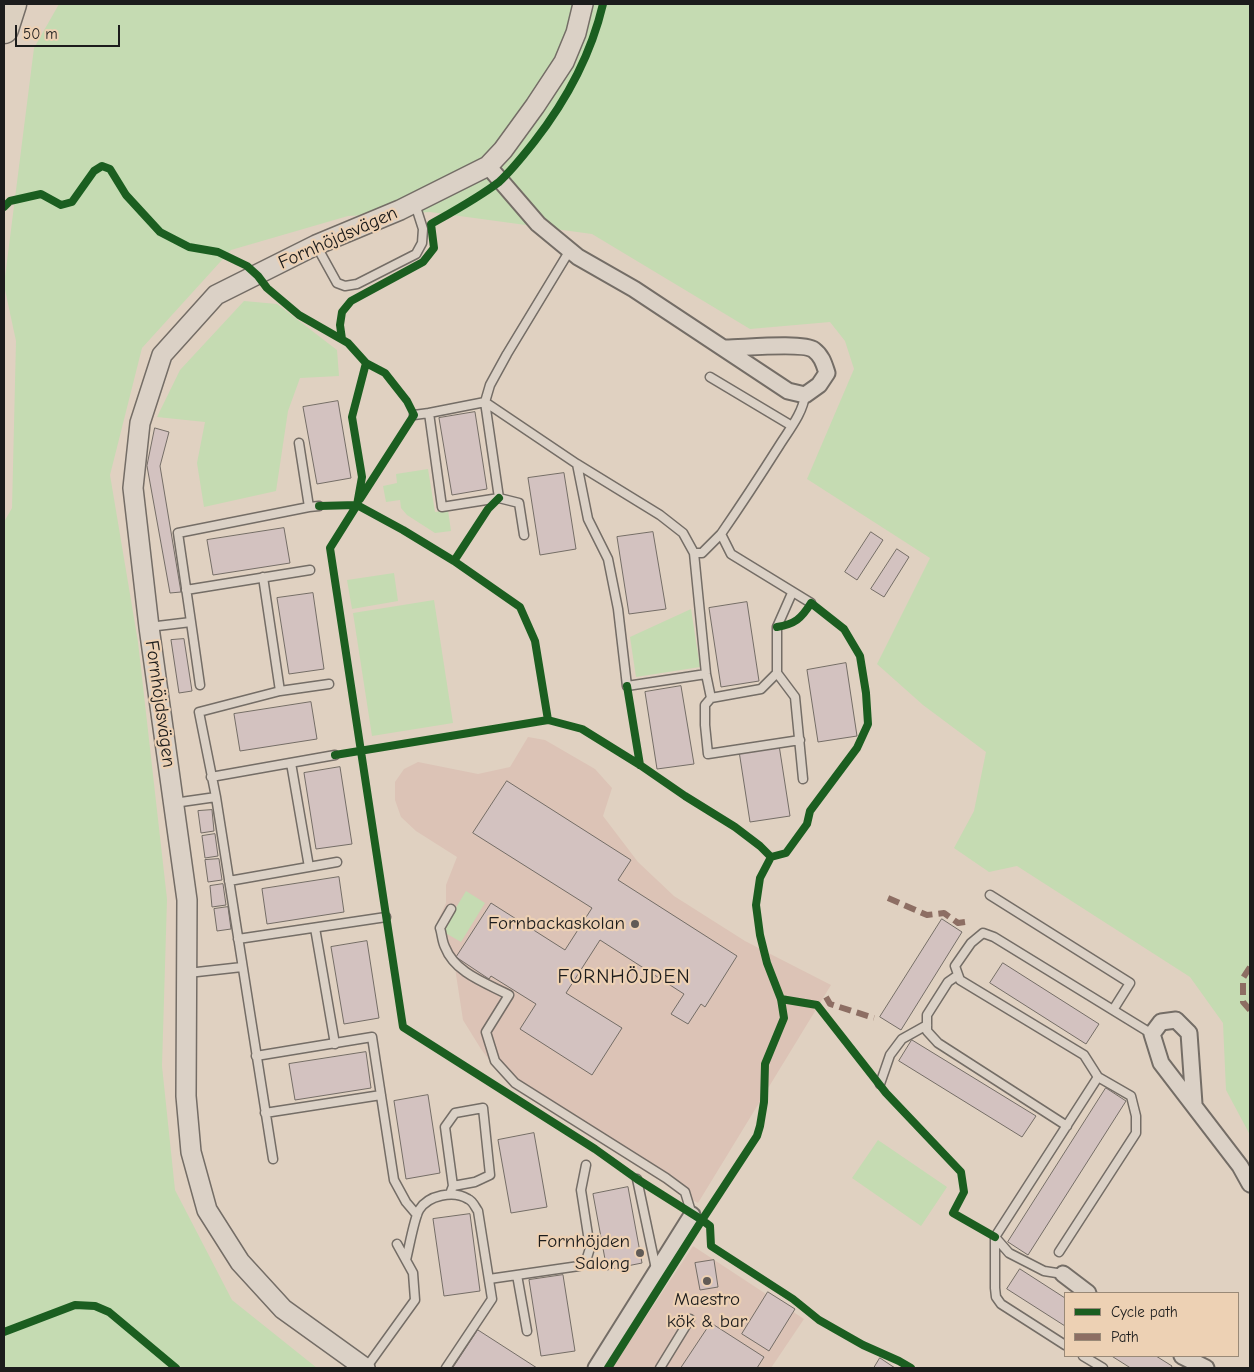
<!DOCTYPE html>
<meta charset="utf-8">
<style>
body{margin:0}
#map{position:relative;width:1254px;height:1372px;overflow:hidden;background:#e0d1c1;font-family:"Comic Neue",sans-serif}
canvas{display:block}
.frame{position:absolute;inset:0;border:5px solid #1c1c1c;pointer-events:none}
.legend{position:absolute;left:1064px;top:1292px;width:175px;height:65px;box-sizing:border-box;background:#edd1b4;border:1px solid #998977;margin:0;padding:6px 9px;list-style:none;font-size:15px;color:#1c1c1c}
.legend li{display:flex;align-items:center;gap:10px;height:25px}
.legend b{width:25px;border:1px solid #998977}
.scale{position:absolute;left:15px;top:25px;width:105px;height:22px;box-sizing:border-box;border:2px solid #1c1c1c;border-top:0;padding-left:6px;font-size:15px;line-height:18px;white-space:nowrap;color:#1c1c1c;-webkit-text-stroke:4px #edd1b4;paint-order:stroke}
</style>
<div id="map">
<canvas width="1254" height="1372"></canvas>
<div class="frame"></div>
<ul class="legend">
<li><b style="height:6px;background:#1b5e20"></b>Cycle path</li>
<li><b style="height:6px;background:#8d6e63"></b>Path</li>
</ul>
<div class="scale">50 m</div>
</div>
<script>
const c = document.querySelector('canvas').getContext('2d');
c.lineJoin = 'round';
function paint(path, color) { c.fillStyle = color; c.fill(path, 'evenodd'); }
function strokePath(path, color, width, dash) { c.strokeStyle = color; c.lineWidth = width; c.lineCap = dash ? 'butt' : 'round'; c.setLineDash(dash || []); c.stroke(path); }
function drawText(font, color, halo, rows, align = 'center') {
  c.font = font + ' "Comic Neue",sans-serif'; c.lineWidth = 4.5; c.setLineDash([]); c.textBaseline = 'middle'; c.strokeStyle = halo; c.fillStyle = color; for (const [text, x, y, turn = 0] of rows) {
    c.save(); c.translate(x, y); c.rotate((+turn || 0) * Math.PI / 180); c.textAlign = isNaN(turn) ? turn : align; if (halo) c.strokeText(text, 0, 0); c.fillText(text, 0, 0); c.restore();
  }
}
const built = new Path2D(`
 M528,737l17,3 50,29 17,19 -9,28 35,46 36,34 71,45 86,44 -133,218 -30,-17 -166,-109 -21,-28 -18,-29 -8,-52 -11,-11 -6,-17 -1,-18 9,-19v-18l11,-28 -41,-26 -15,-14 -6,-17v-18l9,-13 14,-7 60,12 32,-7z
 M693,1246l111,73 -33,49h-159z`);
const green = new Path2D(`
 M59,4h1191v1131l-24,-45 -3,-67 -33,-46 -173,-111 -28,6 -35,-24 20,-37 12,-59 -63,-47 -46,-41 53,-106 -123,-79 47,-110 -9,-28 -15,-19 -80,7 -158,-95 -162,-22 -82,4 -117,34 -89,98 -32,127 28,167 29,257 -5,167 13,124 57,110 85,68h-313v-846l8,-14 4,-167 -12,-56 30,-237z
 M244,301l33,3 60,46 2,26 -39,2 -12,33 -12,80 -72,16 -7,-44 8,-41 -48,-5 23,-47z
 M428,469l7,43 13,-2 3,21 -16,2 -28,-18 -6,-7 -1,-8 -14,2 -3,-16 14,-3 -1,-9z
 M394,573l4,28 -46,8 -5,-29z
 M434,600l19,123 -81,13 -19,-123z
 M691,609l9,58 -64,10 -6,-40z
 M466,891l19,12 -24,39 -19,-11z
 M878,1140l69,47 -26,39 -69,-48z`);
const building = new Path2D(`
 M338,401l13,77 -34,6 -14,-77z
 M475,412l12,77 -35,6 -13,-77z
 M155,428l14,4 -9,34 21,126 -11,1 -23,-127z
 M564,473l12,76 -36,6 -12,-77z
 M284,528l6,35 -77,12 -6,-35z
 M653,532l13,77 -37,5 -12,-77z
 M871,532l12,8 -26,40 -12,-8z
 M897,549l12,8 -25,40 -13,-8z
 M313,593l11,76 -35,5 -12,-76z
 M747,602l12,79 -38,6 -12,-79z
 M184,639l8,52 -13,2 -8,-53z
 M846,663l11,73 -39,6 -11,-72z
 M681,686l13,78 -37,5 -12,-77z
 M311,702l6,37 -77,12 -6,-37z
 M779,745l11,71 -40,6 -11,-71z
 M340,767l12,77 -36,5 -12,-76z
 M507,781l124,79 -13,20 119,76 -32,51 -4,-3 -13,20 -17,-10 13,-20 -84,-54 -34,53 56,35 -30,47 -72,-46 16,-25 -45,-28 -2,3 -33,-22 35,-54 74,47 27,-42 -119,-75z
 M212,810l2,21 -13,2 -3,-22z
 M215,834l3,22 -13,2 -3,-22z
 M219,859l3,21 -14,2 -3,-22z
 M339,877l5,35 -77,12 -5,-35z
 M223,884l3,21 -14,2 -2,-21z
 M228,907l3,22 -14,2 -3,-22z
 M942,919l20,13 -61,98 -21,-13z
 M367,941l12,77 -35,6 -13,-77z
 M1003,963l96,61 -13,20 -96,-61z
 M912,1040l124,76 -14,21 -123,-76z
 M366,1052l5,36 -76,12 -6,-36z
 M1106,1088l20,13 -98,154 -20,-13z
 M428,1095l12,78 -34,6 -12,-78z
 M534,1133l13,74 -36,6 -13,-73z
 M628,1187l14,76 -35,7 -14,-76z
 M470,1214l10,77 -36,5 -11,-77z
 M714,1260l4,27 -18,3 -5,-27z
 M1020,1269l45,29v28l-58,-37z
 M563,1275l12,76 -34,5 -12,-76z
 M768,1292l27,17 -26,42 -27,-17z
 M711,1323l53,34 -7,11h-76z
 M478,1330l59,38h-84z
 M1112,1356h44l16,10 -1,2h-40z
 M880,1358l15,10h-21z`);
const service = new Path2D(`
 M316,245l21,38 8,3 12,-2 59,-30 6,-11 1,-14 -8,-25
 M570,250l-63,104 -17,31 -5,17 92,62 83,51 23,18 11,20 12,121 5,24 50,-9 16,-16
 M710,377l82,49
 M805,395c-2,18 -16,35 -26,51 -19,30 -38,59 -58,88l10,20 80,49
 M414,415l15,-2 13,94 57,-9 -14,-96 -56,11
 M299,443l10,64
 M577,464l11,55 20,40 10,50 9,77 79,-12
 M499,498l20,5 5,32
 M694,553h8l19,-19
 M263,577l17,114
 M186,590l124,-20
 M792,593l-15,34v46l18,24 8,82
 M191,622l9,63
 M149,627l42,-5 -13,-89 131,-26 10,-1
 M711,698l-6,7v20l3,29 92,-14
 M291,763l18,104
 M211,777l124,-22
 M216,797l-17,-85 81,-21 49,-7
 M174,803l42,-6 57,362
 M229,881l108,-19
 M990,895l140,88 -17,27
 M451,909l-11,19c2,6 2,13 5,19 10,26 41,36 64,48l-23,37 9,29 20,22 151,95 19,14 7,23
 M315,928l20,116
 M238,939l148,-22
 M188,973l54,-6
 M958,975l-10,7 -21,33v16l11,12 129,83
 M256,1056l116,-19 22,143 12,22 11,13
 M880,1084l10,-29 12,-16 25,-14
 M265,1113l116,-18
 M637,1179l19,90
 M450,1194l3,-8 -8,-59 10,-14 28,-5 7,67 -15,7 -22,4
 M995,1237l14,16 35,18 19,3
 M1059,1252l77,-119v-17l-5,-20 -33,-19 -14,-22 -124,-75 -5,-14 16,-23 12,-10 11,4 158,97
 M406,1260c3,-12 8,-41 13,-50 9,-15 35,-20 49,-11 5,2 7,8 10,12l14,88 -46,69
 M517,1275l10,56
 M489,1279l90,-13 7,-5 4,-13 -9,-58 5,-25
 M1065,1345l-64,-41 -5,-7 -1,-9v-51l103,-160
 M1083,1356l20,12
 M366,1368l49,-68 -2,-27 -16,-29
 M660,1368l30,-49`);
const minor = new Path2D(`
 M488,166l50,58 40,33 56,32 154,102 17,4 14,-10 8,-12c-3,-9 -5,-17 -13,-23 -11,-8 -71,-2 -88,-2
 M1194,1104l-5,-71 -13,-13 -15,2 -9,12 9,29 79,103 10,18
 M1063,1274l25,19
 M1182,1356l24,12
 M596,1368l96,-153`);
const tertiary = new Path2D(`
 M365,1368l-82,-59 -43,-47 -33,-52 -16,-58 -5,-56 1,-196 -38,-273 -16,-139 7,-65 22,-68 54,-60 100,-50 84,-35 88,-44 15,-16 32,-44 29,-44 12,-29 7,-29`);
const motorway = new Path2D(`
 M4,29l8,-25`);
const quiet = new Path2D(`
 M888,898l39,17 17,-2 14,10 7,-1
 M1250,967l-7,11v24l7,8
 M826,997l4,7 44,14`);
const cycleway = new Path2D(`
 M4,207l6,-6 31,-7 20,11 11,-3 22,-31 8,-5 8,3 16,26 34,37 29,15 29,5 29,14 11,10 9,12 32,27 49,28 18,20 19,10 22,28 7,14 -54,84
 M342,339l-2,-14 2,-13 9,-11 72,-39 11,-14 -3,-24c23,-13 47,-26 68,-42 13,-12 24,-26 35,-40 32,-41 57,-87 69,-138
 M366,363l-14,54 10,60 -5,28 -27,43 73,479 192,122 42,30 65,41 8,6 1,20 82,53 26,21 44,25 36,16 12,7
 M319,506l38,-1 46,25 51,31 66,46 15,34 13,79
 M454,561l34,-52 11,-11
 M627,686l13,79
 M335,755l213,-35 34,9 58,36 45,31 50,31 25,19 11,11 -11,21 -4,27 4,30 7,28 14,36 3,19 -19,46 -1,38 -4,24 -3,10 -55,84 -94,148
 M771,857l15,-4 21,-29 3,-13 47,-63 11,-24 -2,-31 -6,-37 -16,-27 -33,-26c-10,16 -16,21 -34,24
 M781,999l36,6 69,88 75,79 3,20 -11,21 42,24
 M4,1332l71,-27 20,1 14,6 67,56`);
const markers = [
 [635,924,5,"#615b56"],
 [640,1253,5,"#615b56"],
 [707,1281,5,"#615b56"]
];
const streetNames = [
 ["Fornhöjdsvägen",338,238,-24],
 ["Fornhöjdsvägen",160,704,82]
];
const poiNames = [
 ["Fornbackaskolan",625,924],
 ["Fornhöjden",630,1242],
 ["Salong",630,1264],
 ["Maestro",707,1300,"center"],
 ["kök & bar",707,1322,"center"]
];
const neighbourhoodNames = [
 ["FORNHÖJDEN",624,977]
];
paint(built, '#dcc3b6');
paint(green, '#c5dbb2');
paint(building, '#d3c2c0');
strokePath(building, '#746d66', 1);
strokePath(service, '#746d66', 11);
strokePath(minor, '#746d66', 19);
strokePath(tertiary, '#746d66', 22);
strokePath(motorway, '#746d66', 31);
strokePath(service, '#dbd1c6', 8);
strokePath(minor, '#dbd1c6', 15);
strokePath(tertiary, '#dbd1c6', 19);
strokePath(motorway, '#dcd0c0', 28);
strokePath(quiet, '#8d6e63', 6, [12, 6]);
strokePath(cycleway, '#1b5e20', 8);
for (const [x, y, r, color] of markers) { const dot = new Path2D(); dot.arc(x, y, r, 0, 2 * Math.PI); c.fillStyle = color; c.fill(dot); strokePath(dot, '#edd1b4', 2); }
drawText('19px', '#1c1c1c', '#edd1b4', streetNames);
drawText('19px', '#1c1c1c', '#edd1b4', poiNames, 'right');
c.letterSpacing = '1px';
drawText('20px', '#1c1c1c', '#edd1b4', neighbourhoodNames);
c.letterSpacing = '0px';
</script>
